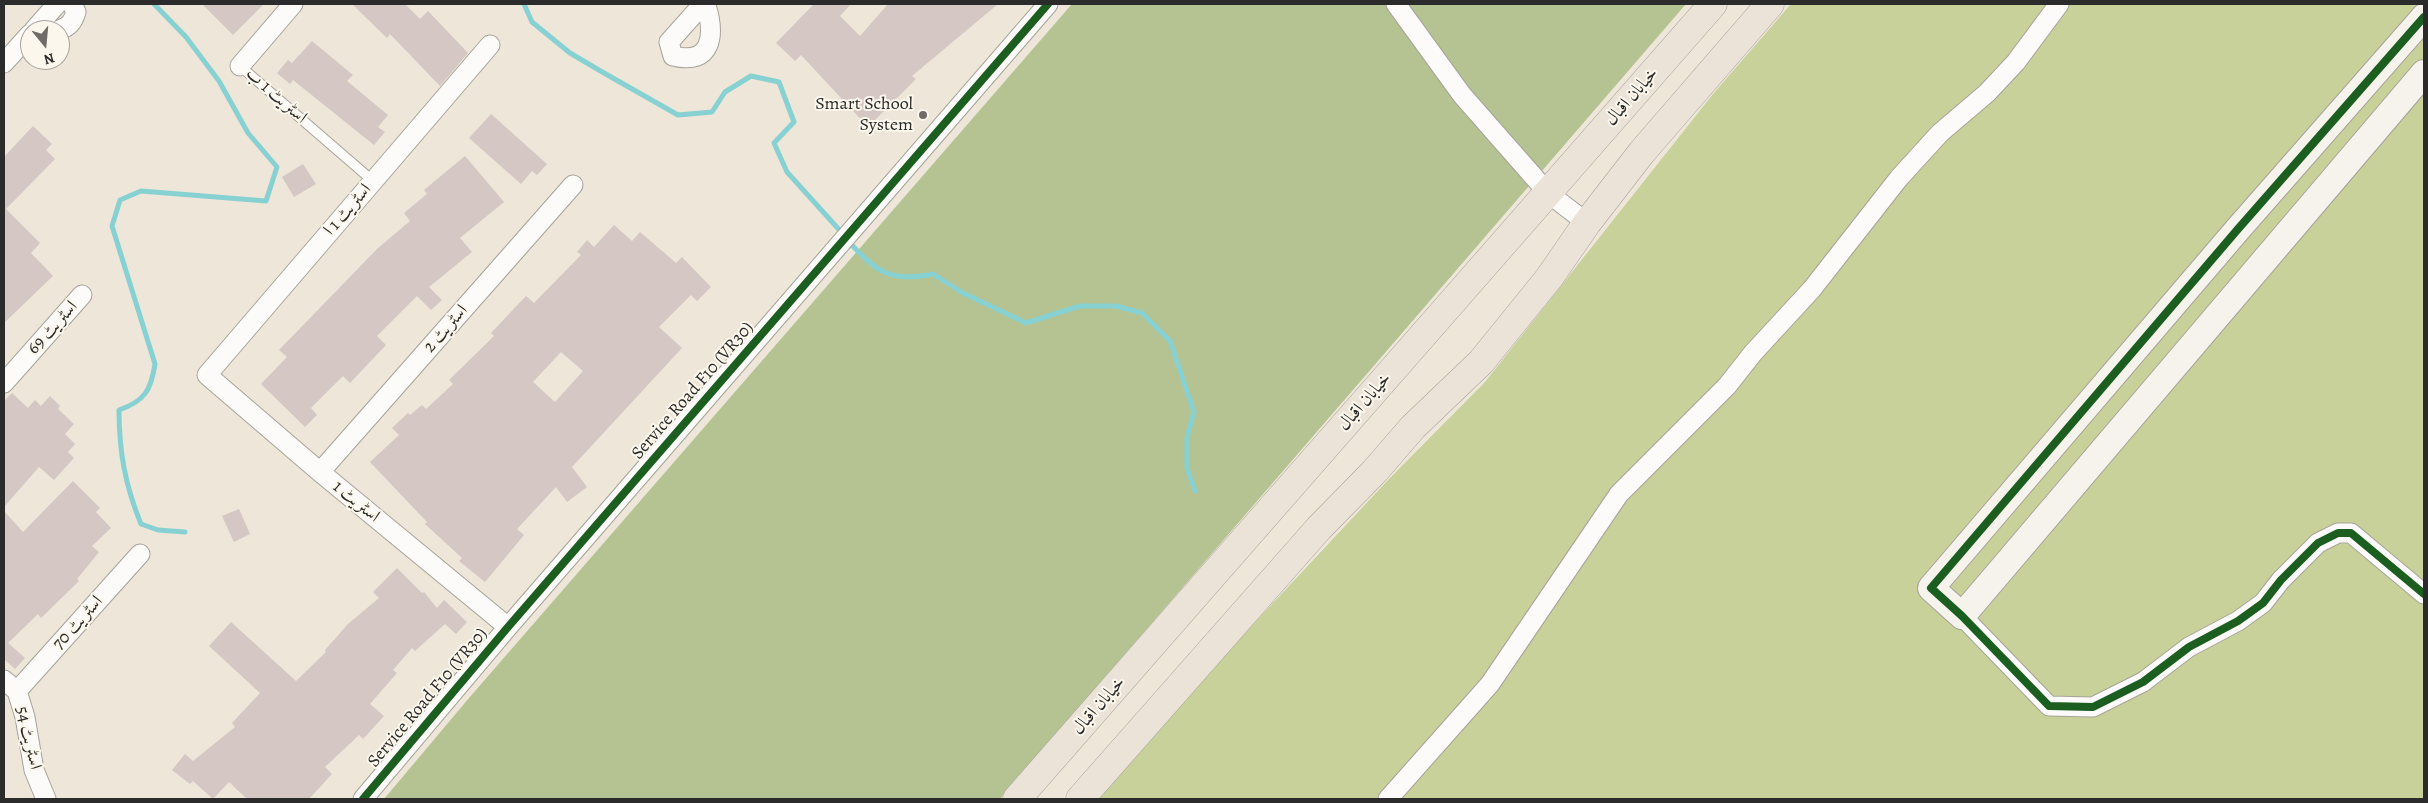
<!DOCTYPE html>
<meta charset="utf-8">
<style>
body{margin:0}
#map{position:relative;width:2428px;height:803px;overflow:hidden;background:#ede6d9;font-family:Alegreya,serif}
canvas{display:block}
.frame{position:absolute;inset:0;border:5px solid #2b2b2b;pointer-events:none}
.north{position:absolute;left:20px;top:20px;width:50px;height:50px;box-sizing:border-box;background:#fbf7ec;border:1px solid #a8a59f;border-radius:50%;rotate:163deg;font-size:14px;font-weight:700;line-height:20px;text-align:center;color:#2b2b2b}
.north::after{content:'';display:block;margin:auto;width:18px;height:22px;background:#6f6c68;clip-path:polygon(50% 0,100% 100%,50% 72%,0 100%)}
</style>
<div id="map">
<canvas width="2428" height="803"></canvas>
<div class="frame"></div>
<div class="north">N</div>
</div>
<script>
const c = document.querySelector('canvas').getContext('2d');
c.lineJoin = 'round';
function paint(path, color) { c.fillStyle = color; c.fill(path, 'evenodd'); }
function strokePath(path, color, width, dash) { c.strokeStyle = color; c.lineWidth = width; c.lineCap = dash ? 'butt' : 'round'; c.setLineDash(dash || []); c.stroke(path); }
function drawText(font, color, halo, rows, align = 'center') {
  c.font = font + ' Alegreya,Amiri,serif'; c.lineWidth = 4; c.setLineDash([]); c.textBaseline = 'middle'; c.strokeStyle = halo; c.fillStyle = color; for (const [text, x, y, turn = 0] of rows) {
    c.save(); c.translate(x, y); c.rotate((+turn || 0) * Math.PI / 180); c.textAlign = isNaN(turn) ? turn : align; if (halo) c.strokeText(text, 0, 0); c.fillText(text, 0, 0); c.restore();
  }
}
const green = new Path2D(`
 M1791,4h633v795h-1330l65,-74 230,-246 96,-97 228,-288z`);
const forest = new Path2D(`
 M1072,4h614l-686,795h-616l85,-101z`);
const stream = new Path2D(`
 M154,4l32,33 33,44 29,52 29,34 -11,34 -125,-10 -21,9 -8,26 43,138c-4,26 -10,37 -36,46 0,41 6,75 22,114l17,6 27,2
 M524,4l8,18 38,31 34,20 74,42 34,-3 13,-20 26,-16 28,6 15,40 -20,21 13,29 56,62
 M848,241c29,31 42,42 85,33l30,19 63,30 54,-17h36l26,7 28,28 24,71 -7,25v31l8,23`);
const building = new Path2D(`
 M202,4h62l-31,31z
 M352,4h53l15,15 8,-8 40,42 -28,33 -50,-52 -3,4z
 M814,4h37l-11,12 20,20 28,-32h110l-86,72 4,3 -48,48 -67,-72 -6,6 -19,-18z
 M312,41l41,34 -6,6 41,34 -10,12 7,5 -11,13 -81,-65 -3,4 -13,-11 11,-13 4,3z
 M491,114l56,50 -10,11 -5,-4 -11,13 -52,-46z
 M33,126l19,18 -6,6 9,9 -49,50 34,34 -9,10 22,23 -49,47v-166z
 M465,156l39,46 -44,36 12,14 -43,35 13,13 -11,10 -14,-14 -40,40 9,9 -36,38 -7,-7 -32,32 6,7 -12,12 -44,-43 26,-27 -8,-7 99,-102 32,-27 -6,-8 23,-19 -3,-4z
 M303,164l13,20 -22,13 -12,-20z
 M614,225l18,16 8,-9 36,31 6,-6 29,30 -14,14 -6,-6 -32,32 23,21 -110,119 15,20 -20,15 -11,-15 -39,42 7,6 -39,47 -26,-21 3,-3 -37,-34 2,-2 -57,-60 29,-27 -7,-7 16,-15 2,2 12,-10 4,4 27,-25 -4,-4 45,-44 -3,-3 35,-37 8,7 47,-48 -4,-3 10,-12 7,7zM561,352l22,19 -28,31 -22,-20z
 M12,393l16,15 7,-8 6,6 9,-10 10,10 -2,3 16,15 -9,10 10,10 -7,8 6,6 -20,22 -15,-13 -35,40v-106z
 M73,481l27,27 -4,4 15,16 -19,18 7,6 -22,27 2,2 -38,37 -3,-4 -30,29 17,15 -10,11 -11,-10v-148l19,21z
 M239,509l11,25 -16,8 -12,-26z
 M397,568l25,25 2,-1 13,16 7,-8 23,22 -11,12 -11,-10 -30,27 -3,-3 -19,22 4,3 -27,31 14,12 -21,23 -4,-4 -34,32 7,7 -23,25h-62l-18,-17 -16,17 -20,-18 -3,3 -18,-14 13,-16 8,7 42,-34 -3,-4 28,-30 -51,-47 22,-24 65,59 30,-29 -1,-2 23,-26 31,-26 -6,-6z`);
const lane = new Path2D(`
 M240,66l133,115`);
const street = new Path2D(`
 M703,4l-34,38 4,14c40,10 42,-22 33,-51
 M1396,4l66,91 86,98 39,30
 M34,30l23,-26
 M59,30c10,-3 14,-8 17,-18l-4,-8
 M490,45l-283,330 113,97 188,155
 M4,63l26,-29
 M240,66l53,-62
 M4,383l78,-88
 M320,472l253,-287
 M1962,616l87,90 44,1 50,-25 46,-35 49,-26 25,-18 18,-23 37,-37 20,-10h13l73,61
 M4,680l13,11 8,26 9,53 12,29
 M17,691l123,-137
 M363,799l145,-172 540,-623
 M1388,799l102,-115 129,-190 108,-108 26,-33 59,-64 87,-111 41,-45 47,-40 29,-31 43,-58`);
const secondary = new Path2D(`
 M2424,17l-186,212 -307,359 31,28 462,-543`);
const primary = new Path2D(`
 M1017,799l696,-795
 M1080,799l239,-271 55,-56 39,-45 68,-65 68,-84 38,-55 55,-71 128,-148`);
const cycleway = new Path2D(`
 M2424,17l-186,212 -307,359 31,28 87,90 44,1 50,-25 46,-35 49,-26 25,-18 18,-23 37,-37 20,-10h13l73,61
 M363,799l145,-172 540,-623`);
const markers = [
 [923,115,5,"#6f6c68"]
];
const streetNames = [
 ["اسٹریٹ 1 ب",276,96,41],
 ["خیابان اقبال",1632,97,-49],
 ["اسٹریٹ 1 ا",348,210,-49],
 ["اسٹریٹ 69",53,328,-48],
 ["اسٹریٹ 2",446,329,-49],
 ["Service Road F10 (VR30)",693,391,-49],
 ["خیابان اقبال",1365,402,-49],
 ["اسٹریٹ 1",356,502,39],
 ["اسٹریٹ 70",78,623,-48],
 ["Service Road F10 (VR30)",428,698,-50],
 ["خیابان اقبال",1099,706,-49],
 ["اسٹریٹ 54",28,738,77]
];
const poiNames = [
 ["Smart School",913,105],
 ["System",913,126]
];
paint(green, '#c8d199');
paint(forest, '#b5c393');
strokePath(stream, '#87d1d3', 5);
paint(building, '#d4c7c4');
strokePath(lane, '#a7a39b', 11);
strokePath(street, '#a7a39b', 21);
strokePath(secondary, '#a7a39b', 28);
strokePath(primary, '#a7a39b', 29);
strokePath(lane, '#fcfbf9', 9);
strokePath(street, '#fcfbf9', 19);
strokePath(secondary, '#f6f2ec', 26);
strokePath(primary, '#ebe3d8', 28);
strokePath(cycleway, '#1b5e20', 8);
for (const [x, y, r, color] of markers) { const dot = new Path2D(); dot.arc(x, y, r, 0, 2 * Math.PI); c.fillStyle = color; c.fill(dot); strokePath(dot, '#fbf7ec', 2); }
drawText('18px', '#2b2b2b', '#fbf7ec', streetNames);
drawText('18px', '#2b2b2b', '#fbf7ec', poiNames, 'right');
</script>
